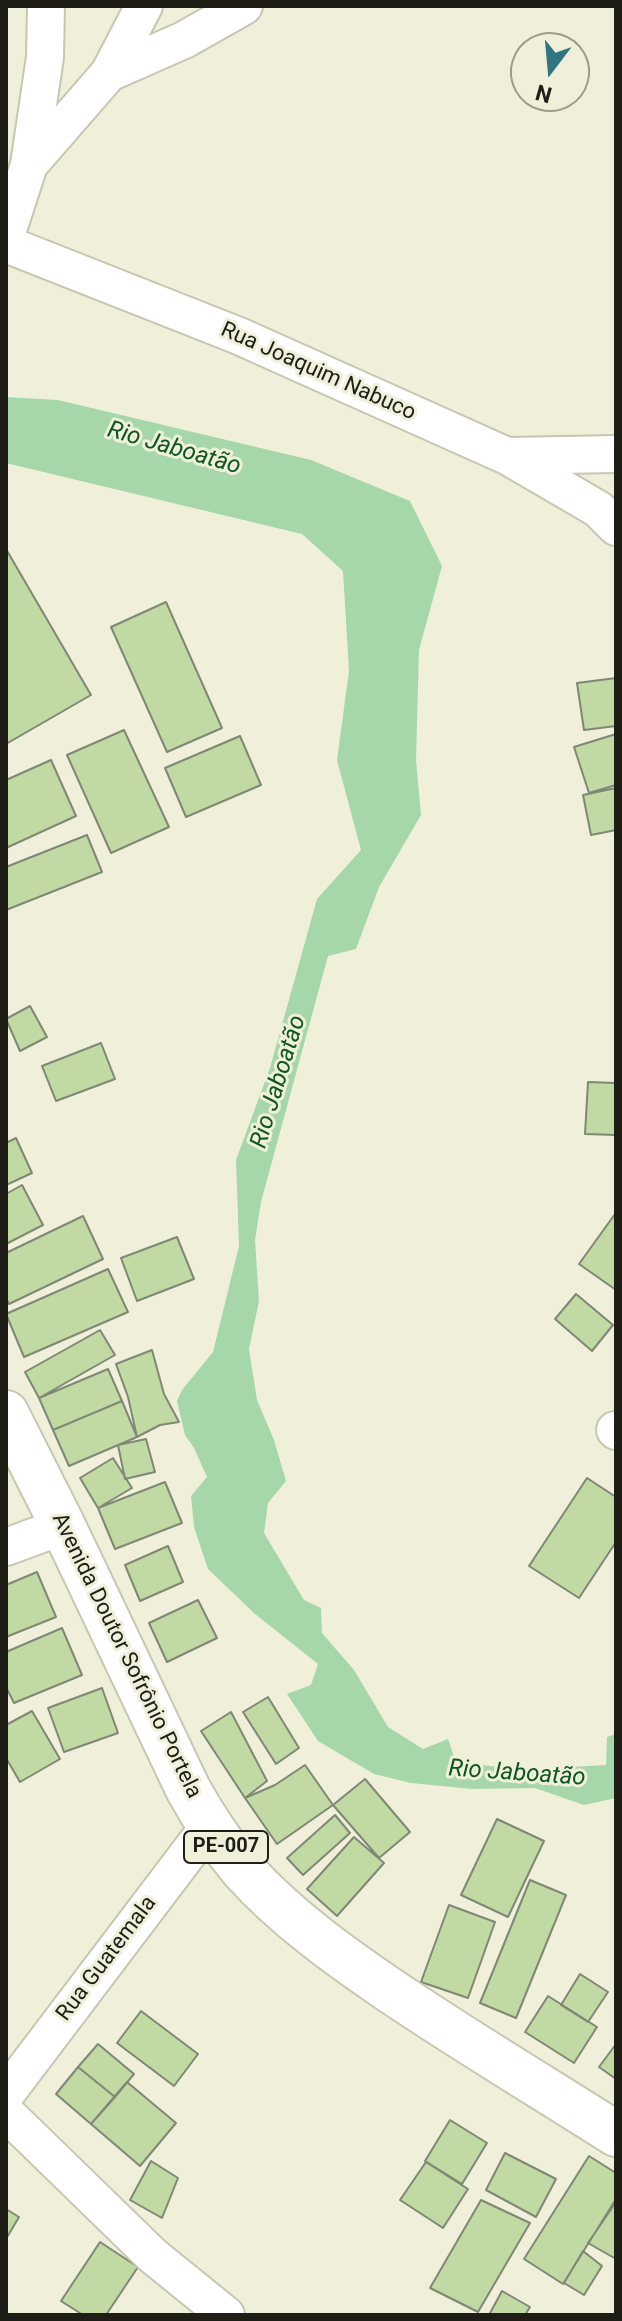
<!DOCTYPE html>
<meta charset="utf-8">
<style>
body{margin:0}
#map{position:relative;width:622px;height:2321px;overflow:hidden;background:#f0f0da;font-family:Roboto,sans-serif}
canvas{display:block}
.frame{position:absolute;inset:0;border:8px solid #1e1e16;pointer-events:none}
.north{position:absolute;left:510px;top:32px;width:80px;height:80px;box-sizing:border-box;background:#f0f0da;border:2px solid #9c9c8c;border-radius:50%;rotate:196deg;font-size:22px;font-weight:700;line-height:32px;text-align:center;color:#1e1e16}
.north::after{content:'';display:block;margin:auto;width:28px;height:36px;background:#2f7582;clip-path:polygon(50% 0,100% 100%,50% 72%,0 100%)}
</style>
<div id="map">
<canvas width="622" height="2321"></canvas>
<div class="frame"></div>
<div class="north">N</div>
</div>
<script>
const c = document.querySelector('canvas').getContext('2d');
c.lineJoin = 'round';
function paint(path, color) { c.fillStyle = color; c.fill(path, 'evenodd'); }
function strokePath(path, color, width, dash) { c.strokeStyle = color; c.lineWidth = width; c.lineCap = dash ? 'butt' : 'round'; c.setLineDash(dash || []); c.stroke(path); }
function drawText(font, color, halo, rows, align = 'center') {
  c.font = font + ' Roboto,sans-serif'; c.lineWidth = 6; c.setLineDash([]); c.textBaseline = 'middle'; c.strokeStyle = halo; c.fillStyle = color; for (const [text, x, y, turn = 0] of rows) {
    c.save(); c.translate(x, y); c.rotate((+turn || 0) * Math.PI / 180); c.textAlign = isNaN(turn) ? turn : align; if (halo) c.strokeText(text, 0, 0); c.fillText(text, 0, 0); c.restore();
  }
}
const water = new Path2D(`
 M6,397l52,3 253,60 99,41 32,65 -23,84 -3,110 5,55 -42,72 -23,62 -28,7 -67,246 -6,38 4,61 -10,48 8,51 17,40 12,41 -18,22 -4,30 40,67 17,8 1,25 32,37 34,57 35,22 25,-10 8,23 68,8 82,-5 1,-28 9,-3v64l-32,7 -49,-17 -63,1 -61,-6 -37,-9 -56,-33 -31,-47 24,-9 7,-21 -63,-50 -47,-45 -14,-42 -3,-31 16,-19 -13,-29 -9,-13 -8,-34 5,-11 31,-38 26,-106 -3,-86 34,-92 47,-169 44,-49 -24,-90 12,-89 -6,-100 -41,-37 -296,-71z`);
const building = new Path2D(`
 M6,549l85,146 -85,49z
 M166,602l56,126 -55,24 -56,-125z
 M616,678v48l-32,4 -7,-47z
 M124,730l45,97 -58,26 -44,-98z
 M616,734v51l-27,8 -15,-46z
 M240,736l21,49 -75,32 -21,-49z
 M51,760l25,56 -70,32v-68z
 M616,788v42l-25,5 -8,-40z
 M87,835l15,37 -96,38v-43z
 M30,1006l17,31 -27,14 -14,-32z
 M101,1043l14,36 -59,22 -14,-35z
 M588,1082l28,1v52l-31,-1z
 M16,1138l16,35 -26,12v-42z
 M22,1185l21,40 -37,19v-50z
 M615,1214l1,1v75l-37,-26z
 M83,1216l20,43 -94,45 -3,-6v-45z
 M177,1237l17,42 -57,22 -16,-43z
 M108,1269l20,43 -104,45 -18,-43z
 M576,1294l37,31 -21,26 -37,-32z
 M100,1330l15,25 -76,43 -14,-26z
 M152,1350l12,44 15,28 -19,3 -23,12 -9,-40 -12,-33z
 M108,1369l14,32 -69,29 -14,-32z
 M122,1401l15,36 -68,29 -16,-36z
 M146,1439l9,33 -30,7 -7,-34z
 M113,1458l19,30 -34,20 -18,-30z
 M587,1478l29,19v45l-37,56 -50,-32z
 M165,1482l17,41 -67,26 -17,-41z
 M168,1546l15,36 -43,19 -15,-36z
 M37,1572l19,45 -50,20v-52z
 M198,1600l19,38 -50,24 -18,-39z
 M62,1628l20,47 -68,28 -8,-16v-35z
 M102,1688l16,45 -54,19 -16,-44z
 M268,1697l31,51 -23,16 -33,-52z
 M32,1711l28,48 -40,23 -14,-24v-33z
 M231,1712l36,69 -22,17 -44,-67z
 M305,1765l28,40 -56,39 -32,-46 30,-13z
 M365,1779l45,53 -31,26 -46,-53z
 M335,1815l15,18 -47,42 -16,-17z
 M497,1819l47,22 -36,76 -47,-22z
 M354,1837l30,26 -47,53 -30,-27z
 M530,1880l36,15 -50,123 -36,-15z
 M449,1905l46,17 -27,76 -47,-16z
 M580,1974l28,18 -20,30 -27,-17z
 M548,1996l49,31 -23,36 -49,-31z
 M141,2011l57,43 -24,32 -57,-43z
 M98,2044l36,30 -19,23 -37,-30z
 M616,2044v35l-17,-12z
 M78,2067l37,30 -24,27 -35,-30z
 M127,2082l49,41 -36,43 -49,-42z
 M450,2120l37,23 -25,41 -37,-23z
 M505,2153l51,26 -20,38 -50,-27z
 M589,2156l27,17v26l-53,85 -39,-25z
 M151,2161l27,17 -16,40 -32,-18z
 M426,2162l42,27 -25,39 -43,-28z
 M481,2200l49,23 -52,89 -48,-24z
 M616,2202v57l-28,-16z
 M6,2209l13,8 -13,22z
 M100,2242l38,25 -32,48h-23l-22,-14z
 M583,2251l19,15 -18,29 -20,-12z
 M502,2291l28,16 -5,8h-36z`);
const minor = new Path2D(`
 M109,73l75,-33 60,-34
 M29,165l80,-92 35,-67
 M6,236l23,-71 16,-108 1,-51
 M6,244l233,92 268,120 91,53 18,18
 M508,456l108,-2
 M615,1430l1,1
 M6,1547l57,-21
 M6,2094l203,-268
 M6,2113l146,142 74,60`);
const primary = new Path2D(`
 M6,1413l57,113 125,263c16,29 34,56 55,81 43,48 98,87 151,123 73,49 148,94 222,141`);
const shields = [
 [226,1847,84]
];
const shieldNames = [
 ["PE-007",226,1847]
];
const streetNames = [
 ["Rua Joaquim Nabuco",318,372,24],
 ["Avenida Doutor Sofrônio Portela",126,1656,64],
 ["Rua Guatemala",107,1959,-53]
];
const waterNames = [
 ["Rio Jaboatão",174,449,16],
 ["Rio Jaboatão",279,1082,-73],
 ["Rio Jaboatão",517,1774,4]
];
paint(water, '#a5d7ab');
paint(building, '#c1d9a2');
strokePath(building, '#7f8775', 2);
strokePath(minor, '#c6c6b1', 40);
strokePath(primary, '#c6c6b1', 48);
strokePath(minor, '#fff', 36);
strokePath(primary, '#fff', 44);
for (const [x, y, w] of shields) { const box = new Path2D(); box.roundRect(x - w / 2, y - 16, w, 32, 6); c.fillStyle = '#f0f0da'; c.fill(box); strokePath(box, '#1e1e16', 2); }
drawText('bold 20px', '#1e1e16', null, shieldNames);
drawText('22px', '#1e1e16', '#f0f0da', streetNames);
drawText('italic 24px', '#0b5723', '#f0f0da', waterNames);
</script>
